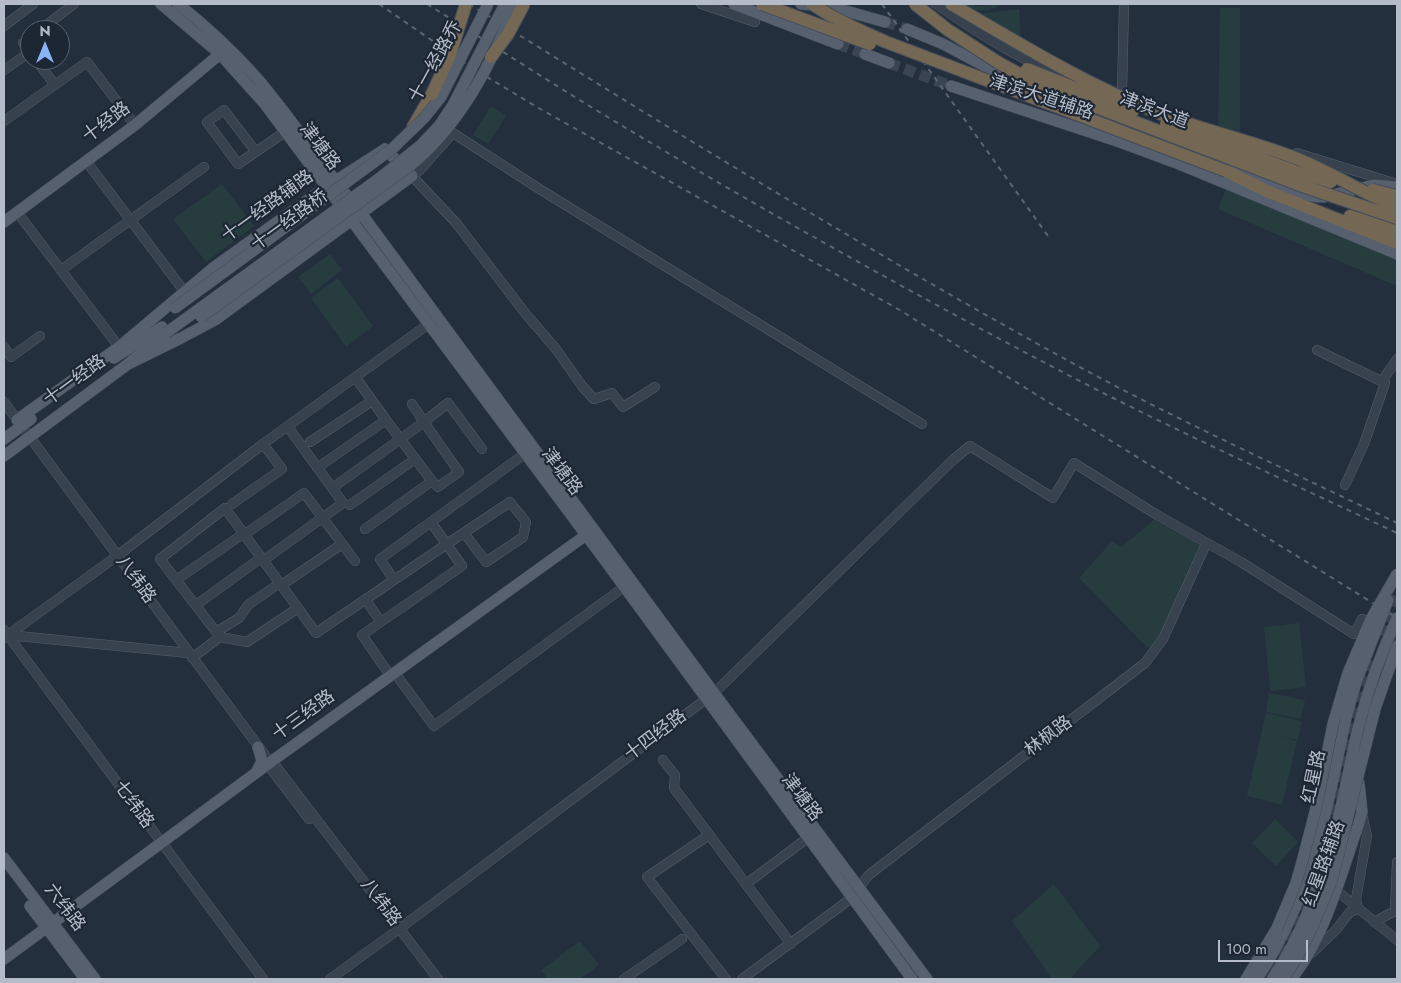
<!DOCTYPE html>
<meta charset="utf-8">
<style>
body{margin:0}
#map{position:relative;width:1401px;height:983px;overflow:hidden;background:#242f3e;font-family:Jost,sans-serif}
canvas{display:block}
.frame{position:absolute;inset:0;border:5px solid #b4bcc9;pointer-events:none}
.north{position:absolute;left:20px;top:20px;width:50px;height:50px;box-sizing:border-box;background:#1d2633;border:1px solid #59626f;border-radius:50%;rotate:0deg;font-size:14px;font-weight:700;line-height:20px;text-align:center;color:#b4bcc9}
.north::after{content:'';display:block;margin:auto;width:18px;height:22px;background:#8ab4f8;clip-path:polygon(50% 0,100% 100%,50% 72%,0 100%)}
.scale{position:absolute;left:1218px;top:940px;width:90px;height:22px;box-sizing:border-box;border:2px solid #b4bcc9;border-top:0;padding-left:6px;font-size:15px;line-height:18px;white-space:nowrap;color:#b4bcc9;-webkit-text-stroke:4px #1d2633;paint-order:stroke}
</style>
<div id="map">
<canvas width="1401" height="983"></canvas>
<div class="frame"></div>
<div class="north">N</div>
<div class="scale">100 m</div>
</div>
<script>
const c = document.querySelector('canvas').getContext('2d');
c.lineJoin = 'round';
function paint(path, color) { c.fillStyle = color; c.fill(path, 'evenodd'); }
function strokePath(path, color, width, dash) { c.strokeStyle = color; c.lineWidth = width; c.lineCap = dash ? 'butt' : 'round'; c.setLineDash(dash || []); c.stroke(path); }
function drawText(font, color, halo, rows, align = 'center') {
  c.font = font + ' Jost,"Noto Sans SC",sans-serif'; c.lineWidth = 4.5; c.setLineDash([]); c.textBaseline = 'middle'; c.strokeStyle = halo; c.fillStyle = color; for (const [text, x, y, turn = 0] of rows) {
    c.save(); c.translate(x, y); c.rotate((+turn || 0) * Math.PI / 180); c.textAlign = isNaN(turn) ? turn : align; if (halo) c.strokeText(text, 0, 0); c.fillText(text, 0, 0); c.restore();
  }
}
const green = new Path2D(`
 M960,4l22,2 19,-2c-15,11 -26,7 -41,0z
 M1220,8h20v125l-22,-7z
 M1019,9l2,33 -46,-28z
 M491,106l15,10 -18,28 -15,-9z
 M222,184l32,42 -48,36 -33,-43z
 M1226,188l171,72v26l-179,-77z
 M330,254l12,16 -31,24 -13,-17z
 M338,278l35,48 -27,21 -35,-49z
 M1154,520l47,25 -41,90 -11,14 -70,-71 33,-37 9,6z
 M1299,623l7,64 -36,4 -6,-64z
 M1269,693l36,7 -4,19 -35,-7z
 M1266,713l36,8 -4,19 -17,-3 16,4 -15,64 -35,-9z
 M1275,819l23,23 -22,24 -24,-23z
 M1054,884l46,62 -30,33h-18l-40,-58z
 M580,941l19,24 -19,14h-32l-7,-9z`);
const majorTunnel = new Path2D(`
 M885,22l22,7
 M838,44l27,10
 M889,63l62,23
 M1385,621l12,-27
 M1329,831l32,-141 10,-35
 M1269,968l21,-32 25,-58`);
const minor = new Path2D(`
 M701,4l54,18
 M936,4c46,32 91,61 145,78
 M4,26l29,-22
 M40,30l34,-26
 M30,38l-7,5 7,9
 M36,60l19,25
 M4,70l26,-18
 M4,121l83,-59 48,63
 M1121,136l3,-132
 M256,152l-32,-42 -17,12 31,42 47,-32
 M1297,153l100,31
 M86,161l98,130
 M17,212l102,135
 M61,270l143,-103
 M4,347l7,10 29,-21
 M1317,350l68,33 -21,61 -19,41
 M356,378l30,42
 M1382,381l15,-22
 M655,387l-32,20 -11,-14 -18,6 -12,-13 -26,-37 -31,-36 -68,-89 -45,-48 7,-5 34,-38 88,57 381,234
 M4,402l263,356 5,3 166,218
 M412,404l12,18 24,-19 34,46
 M310,442l62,-41
 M317,468l69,-48 46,61 -67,48
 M338,484l86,-62 35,50 -21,15 -6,-6
 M232,504l50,-35 -19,-25
 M350,505l65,-46
 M225,508l73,100 -51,34 -27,-5 -60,-78z
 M248,532l56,-39 51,68
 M268,557l75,-54 -55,-76
 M176,580l67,-46
 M394,580l-14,-21 146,-106
 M286,582l56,-38
 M365,599l16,23
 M196,605l65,-47
 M298,608l18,25 131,-89 63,-42 16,20 -3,15 -37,25 -22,-29
 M4,630l259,349
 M216,632l23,-14 9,-13 32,-22
 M8,635l180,18
 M4,638l113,-82 146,-112 171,-124
 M192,658l28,-21
 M387,671l-25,-36 100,-69 -31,-44
 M394,672l40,54 190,-139
 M267,758v6l42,55
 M663,760l12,15 -1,13 117,156
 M709,835l-62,42 79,102
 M746,884l63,-47
 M1336,890l61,50
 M1374,922l21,-11 2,-49
 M1312,953l24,-23 14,-18 8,-3 -2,-10 11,-63 -5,-22
 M330,979l65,-47 319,-239 240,-234 16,-13 83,52 21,-35 83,52 84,47 113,72 8,-15 35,18
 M624,979l58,-40
 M742,979l111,-82c7,-7 9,-16 17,-23l275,-211 18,-24 43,-95`);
const major = new Path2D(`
 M161,4l59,50 44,49 334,448 314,428
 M178,4c28,22 54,46 78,73 37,43 68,92 105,136l353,480 213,286
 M734,4l104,40
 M801,4l31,3 53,15
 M907,29l36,15 60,32 47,22
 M865,54l24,9
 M951,86l169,56 54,20 223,92
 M1231,168c27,10 63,29 93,29l50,-12 23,2
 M4,222l131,-97 85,-71
 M114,358l48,-31
 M17,420l102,-73 94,-79 113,-81 59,-38 27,27 -197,144 -34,18 -53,26
 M4,439l27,-20
 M4,456l124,-92 38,-31
 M257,771l5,-10 -4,-14
 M4,858l91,121
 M30,906l55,73
 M4,959l268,-198 321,-231
 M1246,979l31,-51
 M1257,979c55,-83 69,-166 89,-261
 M1291,979c33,-39 50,-105 67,-153l4,-14 -3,-29`);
const highway = new Path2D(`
 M413,127l19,-33
 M1226,171l43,21 128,51
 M1350,216l47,15`);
const rail = new Path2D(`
 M379,4l93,64 70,42 356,199 499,309
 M427,4c58,36 116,74 174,109 154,93 312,181 471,264 106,55 217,105 325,156
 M469,4c200,124 400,248 607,361 105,57 214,106 321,158
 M882,4l166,232`);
const majorBridge = new Path2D(`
 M175,308l217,-159 32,-31 17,-21 47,-93
 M201,317l210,-152c50,-42 81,-101 104,-161
 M166,333l215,-156 40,-32 18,-19 14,-21 52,-101
 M1346,718l10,-36 32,-82
 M1277,928l19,-45 6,-21 14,-54 17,-84 15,-51 23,-54 26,-45
 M1272,979c35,-51 55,-112 69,-172 7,-28 11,-57 19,-86 9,-35 22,-70 37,-103
 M1283,979l14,-21 14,-28 21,-50 43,-171 22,-63`);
const highwayBridge = new Path2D(`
 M762,4l108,40
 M812,4c24,16 49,27 74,38l340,129
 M915,4l33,26 51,33 42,23 256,98 100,34
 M951,4c66,38 130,78 200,106 48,20 99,30 147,49 34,14 65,34 99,48
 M491,57l17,-23 16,-30
 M1027,69l106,42
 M432,94l18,-39 16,-51
 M1166,124l128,47 37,11
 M1373,190l24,6`);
const streetNames = [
 ["十一经路乔",436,62,-61],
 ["津滨大道辅路",1041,98,18],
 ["津滨大道",1154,111,21],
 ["十经路",107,123,-37],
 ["津塘路",319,147,53],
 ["十一经路辅路",268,207,-36],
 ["十一经路桥",290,221,-36],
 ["十一经路",75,381,-36],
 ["津塘路",561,472,53],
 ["八纬路",135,580,54],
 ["十三经路",304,716,-36],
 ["十四经路",656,736,-37],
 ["林枫路",1049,737,-37],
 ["红星路",1315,777,-78],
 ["津塘路",801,798,53],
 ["七纬路",133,805,54],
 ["红星路辅路",1325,864,-70],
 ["八纬路",380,903,53],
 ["六纬路",64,908,53]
];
paint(green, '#263c3f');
strokePath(majorTunnel, '#3a4453', 11, [11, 5.5]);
strokePath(minor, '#565f6c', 10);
strokePath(major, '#414a57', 12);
strokePath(highway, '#434c59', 14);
strokePath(minor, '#38414e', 9);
strokePath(major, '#56606e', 11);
strokePath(highway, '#746855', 12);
strokePath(rail, '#5a6575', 2, [5, 5]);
strokePath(majorBridge, '#414a57', 12, []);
strokePath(highwayBridge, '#434c59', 14, []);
strokePath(majorBridge, '#56606e', 11);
strokePath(highwayBridge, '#746855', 12);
drawText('18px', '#b4bcc9', '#1d2633', streetNames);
</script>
